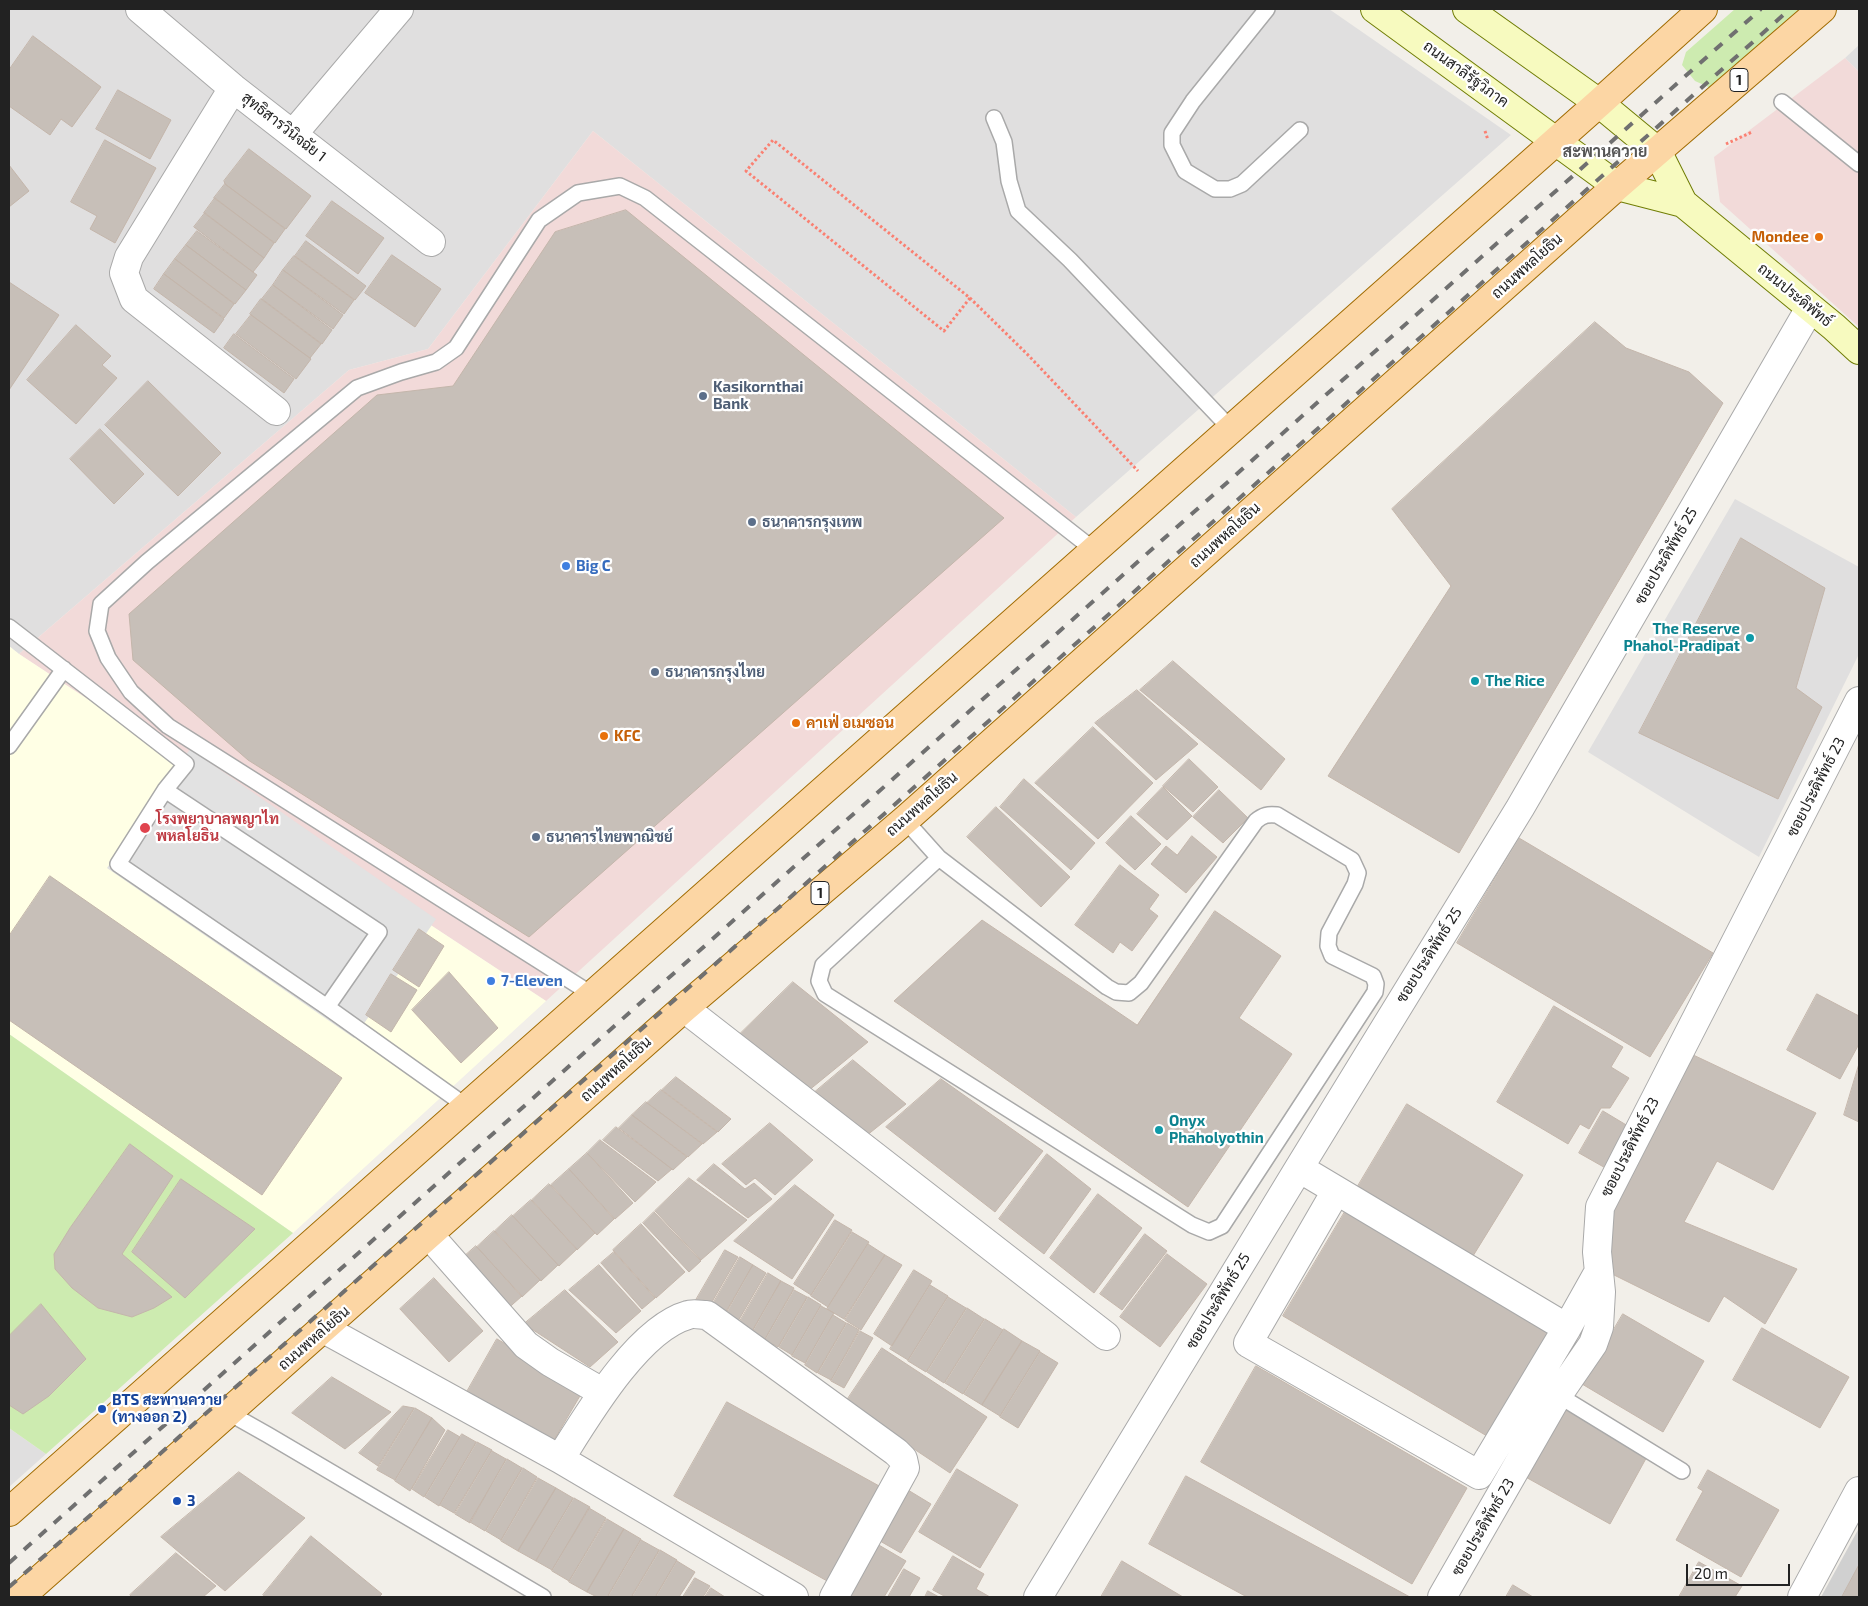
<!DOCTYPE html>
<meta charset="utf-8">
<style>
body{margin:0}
#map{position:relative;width:1868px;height:1606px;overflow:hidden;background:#f2efe9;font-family:"Exo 2",sans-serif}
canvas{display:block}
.frame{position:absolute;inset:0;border:10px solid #222;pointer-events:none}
.scale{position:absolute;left:1686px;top:1564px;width:104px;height:22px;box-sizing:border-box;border:2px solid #222;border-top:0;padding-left:6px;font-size:15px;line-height:18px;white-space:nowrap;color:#222;-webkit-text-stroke:4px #fff;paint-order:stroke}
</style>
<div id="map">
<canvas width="1868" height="1606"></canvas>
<div class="frame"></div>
<div class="scale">20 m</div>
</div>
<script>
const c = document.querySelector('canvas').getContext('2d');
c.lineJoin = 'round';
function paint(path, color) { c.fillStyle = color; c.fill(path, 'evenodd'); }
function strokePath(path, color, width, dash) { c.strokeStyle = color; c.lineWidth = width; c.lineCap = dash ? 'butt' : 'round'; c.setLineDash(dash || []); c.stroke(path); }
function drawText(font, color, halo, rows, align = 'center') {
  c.font = font + ' "Exo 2",Sarabun,sans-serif'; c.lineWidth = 4.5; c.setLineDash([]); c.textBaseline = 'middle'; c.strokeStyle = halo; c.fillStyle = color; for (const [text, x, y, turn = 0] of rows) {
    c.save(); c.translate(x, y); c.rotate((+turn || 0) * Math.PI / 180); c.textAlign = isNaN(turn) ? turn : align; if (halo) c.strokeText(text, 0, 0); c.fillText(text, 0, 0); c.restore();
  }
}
const residential = new Path2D(`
 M9,9h1320l182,126 -435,382 -483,-386 -165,218 -79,21 -330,284 -10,-8z
 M1859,45v27l-14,-14z
 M1735,499l124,68v87l-100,203 -171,-105z
 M9,1428l37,26 -37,33z`);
const commercial = new Path2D(`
 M1845,58l14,14v255l-139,-125 -6,-45z
 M593,131l483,386 -530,484 -527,-347 330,-284 79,-21z`);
const education = new Path2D(`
 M9,646l10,8 527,347 -253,232 -284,-199z`);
const religious = new Path2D(`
 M1859,1528v69h-38z`);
const grass = new Path2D(`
 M1735,9h69l-91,80 -18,-8 -13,-16 4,-13z
 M9,1034l284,199 -247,221 -37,-26z`);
const parking = new Path2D(`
 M190,749l246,170 -82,119 -247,-170z`);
const building = new Path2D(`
 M33,36l68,51 -29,40 -11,-8 -11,16 -41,-29v-36z
 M118,90l53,30 -21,39 -54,-30z
 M105,140l51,28 -41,75 -25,-14 7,-13 -26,-14z
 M249,149l62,47 -25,33 -61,-45 -1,-3z
 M9,165l20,26 -20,16z
 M225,184l60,45 -10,14 -61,-45z
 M215,198l59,45 -10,15 -60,-45z
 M332,201l52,37 -26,36 -52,-38z
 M626,210l378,308 -475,419 -281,-177 -115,-100 -4,-46 248,-219 76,-9 102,-154z
 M205,213l59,45 -11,14 -59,-45z
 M197,231l60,44 -11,15 -60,-45z
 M306,241l60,45 -11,14 -60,-44z
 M186,245l60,45 -11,14 -60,-45z
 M392,255l49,34 -26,38 -50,-34z
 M294,256l60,44 -10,14 -61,-44z
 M175,259l59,45 -10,14 -60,-44z
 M283,270l60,45 -10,14 -60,-44z
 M164,274l60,45 -10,14 -60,-44z
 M9,282l50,33 -50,75z
 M273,285l59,45 -10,14 -60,-45z
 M261,299l60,45 -11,14 -60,-44z
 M251,315l60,44 -15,20 -60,-45z
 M1595,322l31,26 63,24 34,31 -264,450 -131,-77 123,-190 -59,-77z
 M76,325l35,31 -9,9 15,13 -41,46 -49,-44z
 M234,334l60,45 -10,14 -60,-45z
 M148,381l73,72 -43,43 -73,-71z
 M100,429l44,45 -30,30 -44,-45z
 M1741,538l84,50 -29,100 26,19 -44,92 -139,-66z
 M1173,661l112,98 -24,31 -121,-100z
 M1137,690l61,54 -42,36 -61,-57z
 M1093,727l60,56 -55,56 -63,-56z
 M1189,759l29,28 -25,25 -30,-26z
 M1024,779l71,64 -24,27 -71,-63z
 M1163,787l29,29 -25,24 -30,-26z
 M1219,790l29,28 -25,25 -30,-26z
 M996,807l74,70 -29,30 -74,-70z
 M1131,816l30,28 -26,26 -29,-27z
 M1192,836l25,21 -31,36 -35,-29 15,-18 11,9z
 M1519,838l194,115 -63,104 -193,-114z
 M1120,865l39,30 -10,14 9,7 -26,35 -12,-9 -7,11 -38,-28z
 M50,876l292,202 -80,117 -253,-175v-84z
 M1215,911l66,45 -42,62 53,36 -104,153 -294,-206 88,-81 155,105z
 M419,929l25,17 -25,41 -26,-17z
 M449,972l49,56 -37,35 -49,-53z
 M391,974l26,16 -26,42 -25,-17z
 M793,982l75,60 -60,49 -70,-55z
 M1817,994l42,22v28l-19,35 -53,-29z
 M1554,1006l69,41 -12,20 18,11 -19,30h-9l-12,21 -9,-5 -12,20 -71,-42z
 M1689,1053l127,60 -43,77 -56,-29 -33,61 113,47 -32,55 -41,-28 -15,26 -99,-49 -9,-43z
 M853,1060l53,44 -40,32 -51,-44z
 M1859,1064v58l-15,-7z
 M676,1077l55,42 -13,13 -56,-42z
 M941,1079l102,72 -48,61 -109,-85z
 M661,1090l56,42 -14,12 -56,-41z
 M646,1102l56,42 -14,13 -56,-42z
 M1407,1104l116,71 -50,81 -115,-70z
 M1603,1111l30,18 -24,41 -30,-17z
 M632,1115l55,42 -14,13 -54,-42z
 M770,1123l43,37 -38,35 -20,-17 -9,7 -24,-21z
 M616,1127l56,42 -14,12 -55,-41z
 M600,1140l56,42 -21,20 -48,-49z
 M130,1144l43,32 -51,78 50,43 -18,11 -22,9 -34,-9 -26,-20 -17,-19 -1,-15 16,-26z
 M587,1153l46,50 -18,16 -46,-50z
 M1047,1154l44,35 -47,65 -45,-35z
 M714,1164l31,25 9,-6 18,16 -24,19 -51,-38z
 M569,1169l45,50 -17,16 -46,-50z
 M689,1178l58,42 -46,40 -46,-49z
 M181,1179l74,50 -70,69 -53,-46z
 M549,1184l46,49 -18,17 -45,-50z
 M795,1185l39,30 -42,64 -58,-38z
 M1098,1194l44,34 -48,65 -44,-35z
 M531,1200l46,49 -18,17 -46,-50z
 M1346,1210l206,123 -65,103 -204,-120z
 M654,1212l47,49 -12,11 -46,-49z
 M512,1215l46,50 -17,16 -46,-50z
 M835,1220l17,10 -41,65 -17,-11z
 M641,1224l44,48 -29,26 -43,-48z
 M494,1231l46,49 -18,17 -45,-50z
 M852,1232l17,10 -41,65 -17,-11z
 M1145,1234l22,17 -45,59 -22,-16z
 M868,1244l17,11 -41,64 -17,-10z
 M476,1246l46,50 -18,16 -46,-50z
 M725,1250l13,7 -29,50 -13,-7z
 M614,1252l41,46 -13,11 -41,-46z
 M1167,1254l40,30 -47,63 -40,-30z
 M885,1255l17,10 -41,65 -16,-10z
 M740,1257l13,8 -29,50 -13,-8z
 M599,1265l42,46 -25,22 -47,-43z
 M753,1265l13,8 -29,50 -12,-7z
 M914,1270l18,11 -40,65 -18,-12z
 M768,1273l13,8 -29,50 -13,-8z
 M434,1278l49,53 -34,31 -49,-53z
 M781,1281l13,7 -29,51 -12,-8z
 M930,1285l18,11 -40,64 -18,-11z
 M565,1290l53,52 -28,25 -66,-43z
 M794,1290l13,7 -29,50 -13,-7z
 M808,1297l13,8 -29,50 -13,-8z
 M948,1297l18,11 -40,64 -18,-11z
 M41,1304l45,55 -37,37 -26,18 -14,-9v-69z
 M821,1306l13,7 -29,50 -13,-7z
 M967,1308l17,11 -40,64 -17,-11z
 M1623,1314l81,47 -41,71 -81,-48z
 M833,1315l13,8 -29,50 -12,-8z
 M985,1319l18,11 -40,64 -18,-11z
 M847,1323l12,7 -28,50 -13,-7z
 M1762,1328l87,49 -29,51 -87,-48z
 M1004,1329l18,12 -40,64 -18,-11z
 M860,1331l13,7 -29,50 -13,-7z
 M497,1339l87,50 -34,58 -86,-50z
 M1022,1341l18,10 -40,65 -18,-11z
 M882,1348l105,69 -37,56 -105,-70z
 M1040,1352l18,11 -40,65 -18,-11z
 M1256,1366l211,122 -55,96 -211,-122z
 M332,1377l59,35 -46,37 -53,-36z
 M727,1402l154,85 -52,95 -155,-86z
 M1561,1405l88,48 -39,71 -88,-49z
 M403,1406l11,2 -36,58 -19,-13z
 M415,1408l17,10 -37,62 -18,-10z
 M432,1418l13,12 -35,61 -15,-10z
 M448,1430l12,7 -36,60 -12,-8z
 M462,1434l14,8 -37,64 -14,-9z
 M477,1442l15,8 -38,63 -14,-8z
 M492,1451l14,8 -36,64 -15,-9z
 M507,1459l15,9 -37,63 -15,-9z
 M523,1468l14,9 -36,63 -15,-9z
 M957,1469l61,36 -38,63 -61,-36z
 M1708,1470l71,40 -38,67 -65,-37 27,-49 -5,-3z
 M239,1472l66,46 -80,73 -64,-54z
 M1186,1476l224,121h-163l-98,-53z
 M538,1478l18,10 -38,63 -17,-10z
 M903,1487l28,17 -30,49 -28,-16z
 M556,1488l17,10 -37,63 -18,-10z
 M574,1498l16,9 -38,63 -16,-9z
 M589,1508l17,10 -37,63 -17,-10z
 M607,1519l17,10 -37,63 -18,-10z
 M624,1529l17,10 -34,58h-10l-10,-5z
 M311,1536l71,58 -3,3h-113l-3,-2z
 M641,1540l18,10 -28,47h-23z
 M872,1541l34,20 -22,36h-45z
 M660,1550l17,10 -22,37h-23z
 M176,1553l40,33 -13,11h-71l-2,-2z
 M953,1556l31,18 -8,15 14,8h-44l-13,-7z
 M677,1561l18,11 -16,25h-23z
 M1122,1561l61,36h-82z
 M1699,1562l43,24 -7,11h-56z
 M1859,1565v32h-17z
 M904,1569l16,9 -11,19h-21z
 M695,1578l15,8 -7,11h-20z
 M1513,1585l20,12h-27z
 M711,1588l14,9h-20z
 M928,1591l11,6h-14z`);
const path = new Path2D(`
 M1485,131l3,9
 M1726,144l26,-12
 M970,298l-26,33 -198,-160 27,-31 197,158 59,58 109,115`);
const lane = new Path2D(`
 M1267,9l-74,92 -21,32v12l13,26 30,18h15l12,-5 58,-54
 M1782,102l77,62
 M994,118l10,24 5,39 9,30 52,49 161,169
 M9,627l177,137 -21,26 -47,74 209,143 139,99
 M9,746l55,-77
 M165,790l214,142 -52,75
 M905,820l34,38 168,129 9,5 13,1 12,-10 115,-162c7,-6 12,-7 21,-6l75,45 6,13 -3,11 -26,49 -1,13 4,10 41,20 3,8 -1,8 -153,234 -13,6 -17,-7 -367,-231 -6,-13 4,-16 116,-107
 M593,995l-425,-269 -37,-34 -23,-34 -11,-27 4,-27 46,-42 210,-174 44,-16 35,-10 20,-14 83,-128 39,-27 42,-7 25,12 449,352
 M1558,1395l124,76
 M229,1413l39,22 275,162`);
const street = new Path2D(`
 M140,9l93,79 198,154
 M233,88l-104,169 -5,16 10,26 142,112
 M293,134l106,-125
 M684,1008l422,328
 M1299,1168l268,160 32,-57
 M1336,1191l-88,152 231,132 88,-147
 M430,1236l96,109 24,17 52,30
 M324,1329l236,130 234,138
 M560,1459c27,-43 78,-130 128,-144 5,-2 13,0 19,0l189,137 7,7 2,9 -71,129
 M1038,1597l261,-429 221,-360 290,-500
 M1442,1597l116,-202 35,-51 6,-17 2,-35 -4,-40 3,-45 259,-506
 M1802,1597l57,-106`);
const secondary = new Path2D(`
 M1375,9l242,177 66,17
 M1467,9l132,94 58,48 26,52 151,124 25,23`);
const primary = new Path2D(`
 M9,1512l1590,-1409 104,-94
 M20,1597l664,-589 221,-188 712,-634 205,-177`);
const rail = new Path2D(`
 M9,1563l1752,-1554
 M9,1587l704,-621 1077,-957`);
const markers = [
 [1819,237,5,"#e8710a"],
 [703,396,5,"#5c6f8a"],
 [752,522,5,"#5c6f8a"],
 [566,566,5,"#3f7fe0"],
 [1750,638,5,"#0f9aa8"],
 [655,672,5,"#5c6f8a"],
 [1475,681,5,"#0f9aa8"],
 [796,723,5,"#e8710a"],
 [604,736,5,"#e8710a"],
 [145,828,6,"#e0444e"],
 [536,837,5,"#5c6f8a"],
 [491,981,5,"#3f7fe0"],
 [1159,1130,5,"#0f9aa8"],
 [102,1409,5,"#1a4fb4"],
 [177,1501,5,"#1a4fb4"]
];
const shields = [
 [1739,80,18],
 [820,893,18]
];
const shieldNames = [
 ["1",1739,80],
 ["1",820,893]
];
const streetNames = [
 ["ถนนสาลีรัฐวิภาค",1466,74,36],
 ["สุทธิสารวินิจฉัย 1",284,127,38],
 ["ถนนพหลโยธิน",1527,266,-42],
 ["ถนนประดิพัทธ์",1795,295,39],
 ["ถนนพหลโยธิน",1225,535,-42],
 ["ซอยประดิพัทธ์ 25",1666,556,-60],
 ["ซอยประดิพัทธ์ 23",1816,787,-63],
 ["ถนนพหลโยธิน",922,804,-41],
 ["ซอยประดิพัทธ์ 25",1429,955,-58],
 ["ถนนพหลโยธิน",616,1069,-42],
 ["ซอยประดิพัทธ์ 23",1630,1147,-63],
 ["ซอยประดิพัทธ์ 25",1218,1301,-59],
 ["ถนนพหลโยธิน",314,1338,-41],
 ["ซอยประดิพัทธ์ 23",1483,1527,-60]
];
const foodNames = [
 ["Mondee",1809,237,"right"],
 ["คาเฟ่ อเมซอน",806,723],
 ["KFC",614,736]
];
const serviceNames = [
 ["Kasikornthai",713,387],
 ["Bank",713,404],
 ["ธนาคารกรุงเทพ",762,522],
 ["ธนาคารกรุงไทย",665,672],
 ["ธนาคารไทยพาณิชย์",546,837]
];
const shopNames = [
 ["Big C",576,566],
 ["7-Eleven",501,981]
];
const cultureNames = [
 ["The Reserve",1740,629,"right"],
 ["Phahol-Pradipat",1740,646,"right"],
 ["The Rice",1485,681],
 ["Onyx",1169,1121],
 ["Phaholyothin",1169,1138]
];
const healthNames = [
 ["โรงพยาบาลพญาไท",156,819],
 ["พหลโยธิน",156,836]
];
const transitNames = [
 ["BTS สะพานควาย",112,1400],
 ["(ทางออก 2)",112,1417],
 ["3",187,1501]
];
const neighbourhoodNames = [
 ["สะพานควาย",1605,152]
];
paint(residential, '#e0dfdf');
paint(commercial, '#f2dad9');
paint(education, '#ffffe5');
paint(religious, '#d0d0d0');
paint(grass, '#cdebb0');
paint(parking, '#e2e2e2');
paint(building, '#c7bfb8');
strokePath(building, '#c4b6ab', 1);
strokePath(lane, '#a9a9a9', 18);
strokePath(street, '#a9a9a9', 30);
strokePath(secondary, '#707d05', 30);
strokePath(primary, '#a06b00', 30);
strokePath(path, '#fa8072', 3, [2.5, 2.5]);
strokePath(lane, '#fff', 15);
strokePath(street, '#fff', 28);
strokePath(secondary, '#f7fabf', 28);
strokePath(primary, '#fcd6a4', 28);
strokePath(rail, '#707070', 4, [10, 10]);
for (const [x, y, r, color] of markers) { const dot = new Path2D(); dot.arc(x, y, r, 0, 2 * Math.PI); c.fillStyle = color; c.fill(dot); strokePath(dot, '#fff', 2); }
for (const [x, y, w] of shields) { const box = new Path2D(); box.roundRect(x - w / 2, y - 11.5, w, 23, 4); c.fillStyle = '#fff'; c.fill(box); strokePath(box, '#222', 1); }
drawText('bold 14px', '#222', null, shieldNames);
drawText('15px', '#222', '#fff', streetNames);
drawText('bold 15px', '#c56008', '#fff', foodNames, 'left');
drawText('bold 15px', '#4e5e75', '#fff', serviceNames, 'left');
drawText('bold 15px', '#366cbe', '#fff', shopNames, 'left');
drawText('bold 15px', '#0d838f', '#fff', cultureNames, 'left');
drawText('bold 15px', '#be3a42', '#fff', healthNames, 'left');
drawText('bold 15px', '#164399', '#fff', transitNames, 'left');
drawText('bold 16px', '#555', '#fff', neighbourhoodNames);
</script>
